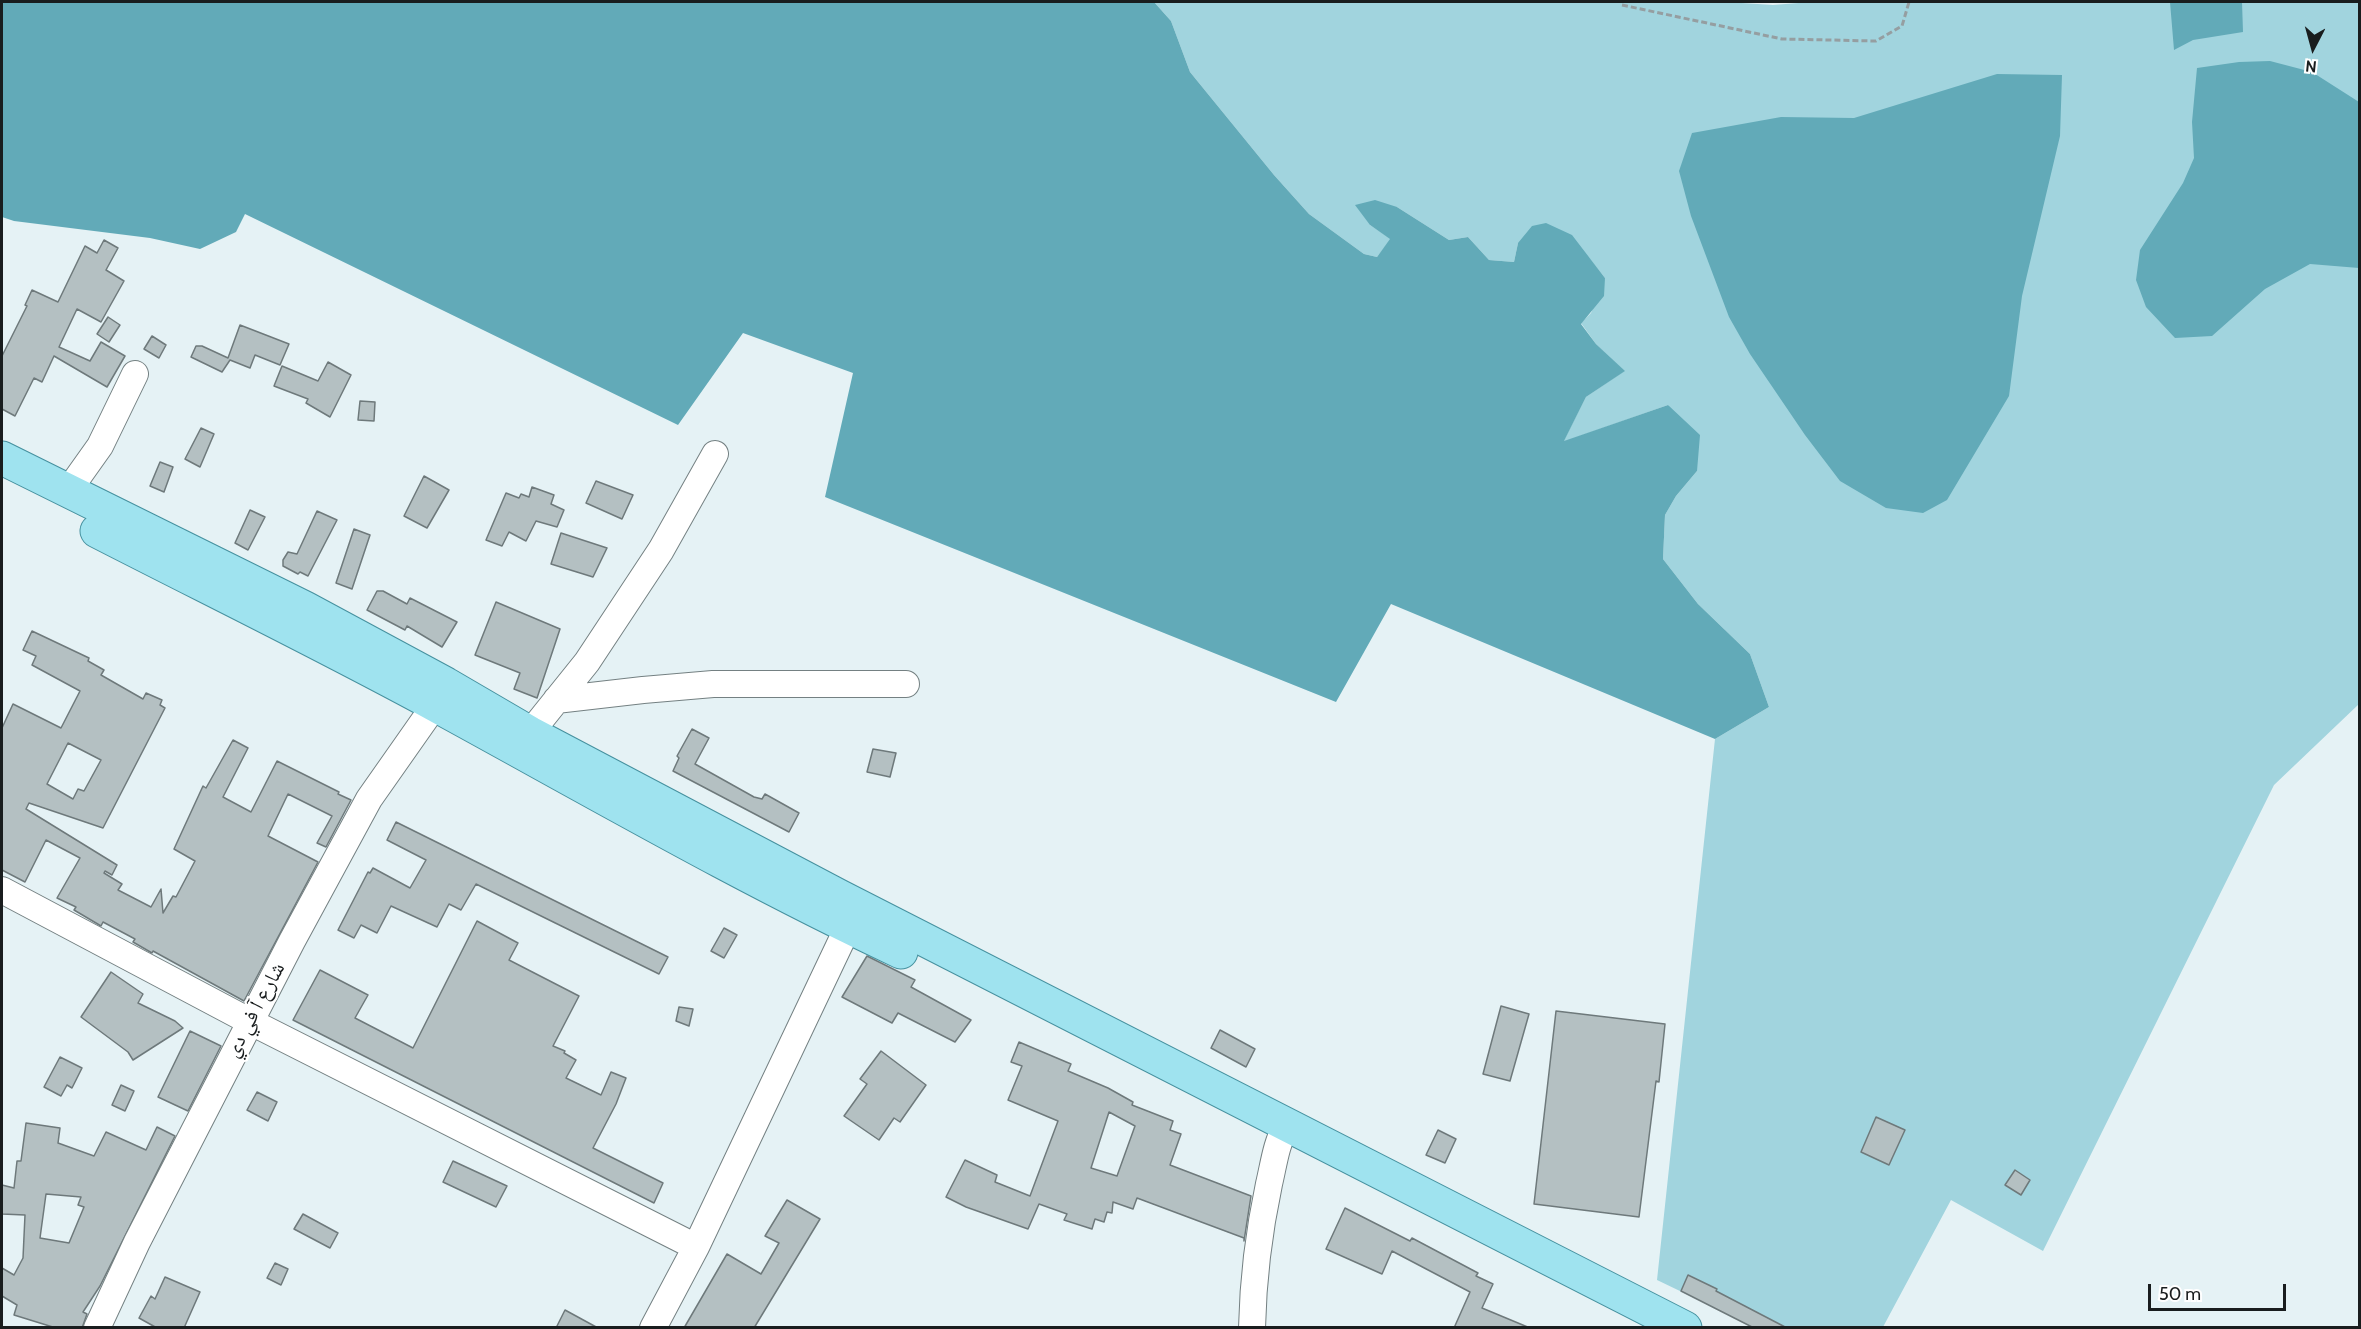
<!DOCTYPE html>
<meta charset="utf-8">
<style>
body{margin:0}
#map{position:relative;width:2361px;height:1329px;overflow:hidden;background:#e5f2f5;font-family:Cabin,sans-serif}
canvas{display:block}
.frame{position:absolute;inset:0;border:3px solid #191d1e;pointer-events:none}
.north{position:absolute;left:2283px;top:18px;width:60px;height:60px;-webkit-text-stroke:4px #fff;paint-order:stroke;rotate:186deg;font-size:16px;font-weight:700;line-height:24px;text-align:center;color:#191d1e}
.north::after{content:'';display:block;margin:auto;width:21px;height:27px;background:#191d1e;clip-path:polygon(50% 0,100% 100%,50% 72%,0 100%)}
.scale{position:absolute;left:2148px;top:1284px;width:138px;height:27px;box-sizing:border-box;border:3px solid #191d1e;border-top:0;padding-left:8px;font-size:18px;line-height:21px;white-space:nowrap;color:#191d1e;-webkit-text-stroke:4px #fff;paint-order:stroke}
</style>
<div id="map">
<canvas width="2361" height="1329"></canvas>
<div class="frame"></div>
<div class="north">N</div>
<div class="scale">50 m</div>
</div>
<script>
const c = document.querySelector('canvas').getContext('2d');
c.lineJoin = 'round';
function paint(path, color) { c.fillStyle = color; c.fill(path, 'evenodd'); }
function strokePath(path, color, width, dash) { c.strokeStyle = color; c.lineWidth = width; c.lineCap = dash ? 'butt' : 'round'; c.setLineDash(dash || []); c.stroke(path); }
function drawText(font, color, halo, rows, align = 'center') {
  c.font = font + ' Cabin,"Noto Naskh Arabic",sans-serif'; c.lineWidth = 4.5; c.setLineDash([]); c.textBaseline = 'middle'; c.strokeStyle = halo; c.fillStyle = color; for (const [text, x, y, turn = 0] of rows) {
    c.save(); c.translate(x, y); c.rotate((+turn || 0) * Math.PI / 180); c.textAlign = isNaN(turn) ? turn : align; if (halo) c.strokeText(text, 0, 0); c.fillText(text, 0, 0); c.restore();
  }
}
const green = new Path2D(`
 M1154,2h572l47,3 38,-3h548v702l-85,81 -231,466 -92,-51 -68,127h-128l-98,-47 58,-541 54,-32 -19,-53 -52,-50 -35,-45 2,-44 11,-19 21,-25 -29,-66 -105,37 23,-45 38,-26 -28,-27 -15,-21 10,-10 14,-35 -15,-19 -72,-16 -4,19 -25,-2 -21,-23 -19,3 -52,-33 -27,18 21,14 -14,18 -13,-3 -55,-40 -35,-39 -84,-103 -19,-51z`);
const water = new Path2D(`
 M2,2h1152l17,19 19,51 84,103 35,39 55,40 13,3 13,-18 -20,-14 -15,-20 20,-5 22,7 52,33 19,-3 21,23 25,2 4,-19 14,-17 14,-3 26,12 33,43 -1,18 -23,28 15,20 29,27 -39,26 -22,44 104,-36 32,30 -3,36 -21,25 -11,19 -2,44 35,45 52,50 19,53 -54,32 -324,-135 -55,98 -511,-205 28,-124 -110,-40 -65,92 -433,-211 -9,18 -36,17 -50,-11 -136,-17 -12,-4z
 M2170,2h72l1,30 -50,8 -19,10z
 M2270,61l42,11 47,30v166l-49,-4 -45,25 -53,47 -37,2 -29,-31 -10,-27 4,-30 43,-67 11,-25 -2,-36 5,-54 42,-6z
 M1997,74l65,1 -2,61 -38,160 -13,100 -62,104 -24,13 -37,-5 -46,-27 -35,-46 -55,-81 -21,-37 -38,-101 -12,-45 13,-38 89,-16 73,1z`);
const building = new Path2D(`
 M104,240l14,8 -12,22 18,11 -23,41 -24,-13 -18,38 31,14 11,-19 24,14 -18,31 -53,-31 -12,26 -8,-4 -19,38 -13,-7v-53l25,-50 -2,-1 7,-15 26,12 27,-56 12,7z
 M108,317l12,8 -11,17 -12,-8z
 M240,325l49,19 -9,21 -25,-10 -5,13 -20,-8 -8,12 -31,-15 5,-11h6l26,12z
 M152,336l14,9 -7,13 -15,-9z
 M328,362l23,13 -21,42 -24,-14 2,-4 -34,-13 8,-20 36,15z
 M360,401l15,1 -1,19 -16,-1z
 M201,428l13,6 -14,33 -15,-8z
 M160,462l13,5 -9,25 -14,-6z
 M424,476l25,14 -22,38 -23,-12z
 M596,481l37,14 -11,24 -36,-16z
 M532,487l22,8 -3,9 13,6 -7,17 -21,-6 -10,20 -17,-9 -7,14 -16,-6 20,-47 13,5 2,-4 8,3z
 M250,510l15,7 -17,33 -13,-7z
 M317,511l20,9 -29,56 -8,-4 -2,2 -15,-8v-6l5,-8 9,2z
 M354,529l16,6 -18,54 -16,-6z
 M561,533l46,15 -14,29 -42,-13z
 M377,591h6l24,13 3,-6 47,24 -15,25 -35,-21 -2,4 -38,-20z
 M496,602l64,27 -23,69 -23,-9 6,-16 -45,-18z
 M32,631l57,27 -1,3 16,9 -3,5 42,24 3,-6 16,7 -2,5 5,3 -62,120 -74,-25 -3,6 91,56 -5,10 -7,-4 -1,2 18,11 -4,6 33,17 10,-18 2,24 10,-17 3,1 19,-36 -21,-12 29,-63 3,2 27,-48 15,8 -25,49 28,15 26,-51 62,31 -1,2 13,6 -25,47 -9,-4 15,-27 -44,-22 -20,42 50,26 -74,139 -91,-50 -1,2 -19,-11 2,-3 -32,-17 -2,4 -5,-3 -22,-13 2,-3 -19,-9 23,-40 -34,-18 -21,42 -23,-12v-142l11,-24 48,24 19,-37 -48,-26 4,-9 -13,-6zM68,743l33,17 -17,31 -6,-2 -5,10 -26,-15z
 M692,729l17,9 -14,26 59,33 8,2 3,-5 34,19 -10,19 -116,-61 6,-13 -2,-2z
 M873,749l23,4 -6,24 -23,-5z
 M396,822l272,135 -9,17 -183,-90 -15,26 -12,-6 -12,23 -46,-21 -14,27 -16,-8 -7,13 -16,-8 30,-58 2,1 3,-5 37,20 16,-28 -39,-20z
 M477,921l41,22 -9,17 70,36 -26,50 12,5 -1,2 12,7 -10,18 35,17 10,-23 15,6 -10,26 -23,44 70,35 -9,20 -361,-183 27,-50 48,25 -13,23 58,30z
 M724,928l13,7 -13,23 -13,-7z
 M867,956l48,24 -4,7 60,33 -16,22 -57,-29 -6,10 -50,-26z
 M111,972l32,22 -5,9 37,18 8,7 -50,32 -5,-8 -47,-35z
 M1501,1006l28,8 -19,67 -27,-7z
 M679,1007l14,2 -4,17 -13,-5z
 M1556,1011l109,13 -6,58 -3,-1 -17,136 -105,-13z
 M1220,1030l35,19 -9,18 -35,-19z
 M190,1031l31,15 -33,65 -30,-14z
 M1019,1042l52,22 -3,7 40,17 25,14 -1,3 41,16 -3,9 11,4 -11,31 81,31 -7,45v-3l-107,-40 -4,11 -20,-7 -1,11 -5,-1 -3,10 -9,-3 -3,10 -28,-9 3,-6 -28,-10 -11,25 -62,-22 -20,-10 19,-37 32,15 -2,7 35,14 28,-75 -50,-21 14,-34 -11,-4zM1109,1112l26,14 -18,50 -26,-8z
 M881,1051l45,34 -26,37 -6,-4 -15,22 -35,-24 23,-32 -7,-5z
 M60,1057l22,11 -10,20 -5,-3 -6,11 -17,-9z
 M121,1085l13,6 -9,20 -13,-6z
 M257,1092l20,10 -9,19 -21,-11z
 M1876,1117l29,13 -16,35 -28,-13z
 M26,1123l34,5 -2,15 36,13 12,-24 40,18 11,-23 18,9 -75,150 -17,26 4,2 -5,14h-26l-42,-13 3,-10 -15,-9v-28l12,7 9,-17 2,-43 -23,-1v-29l12,3 3,-27h4zM46,1194l35,3 -3,8 6,2 -15,36 -29,-5z
 M1438,1130l18,9 -11,24 -19,-8z
 M453,1161l54,25 -11,21 -53,-25z
 M2015,1170l15,10 -9,15 -16,-10z
 M787,1200l33,19 -66,109h-70l43,-74 34,20 18,-31 -14,-7z
 M1345,1208l65,33 2,-3 66,35 -2,3 17,8 -11,24 48,20h-76l16,-36 -78,-41 -10,23 -56,-25z
 M303,1214l35,19 -8,15 -36,-19z
 M275,1263l13,6 -7,16 -14,-7z
 M1688,1275l29,14 -1,2 71,37h-33l-73,-37z
 M165,1277l35,15 -16,36h-27l-18,-10 12,-22 4,3z
 M565,1310l33,18h-42z`);
const path = new Path2D(`
 M1622,5l160,34 94,2 26,-15 7,-24`);
const minor = new Path2D(`
 M68,491l32,-45 35,-72
 M556,700l87,-10 70,-6h193
 M530,733l57,-71 74,-112 54,-96
 M2,890l247,131 447,226
 M97,1328l40,-86 155,-301 77,-142 66,-94 9,-17
 M653,1328l43,-81 152,-320
 M1252,1328c1,-49 7,-97 17,-144 5,-21 7,-40 17,-58`);
const major = new Path2D(`
 M2,458l303,150 141,76 84,49 309,163 846,432
 M97,531c113,58 228,114 340,175 154,84 306,172 464,246`);
const streetNames = [
 ["شارع آ في دي",255,1010,-62]
];
paint(green, '#a1d4de');
paint(water, '#62aab8');
paint(building, '#b4c0c2');
strokePath(building, '#6e797b', 1.5);
strokePath(minor, '#748082', 28);
strokePath(major, '#46919f', 35);
strokePath(path, '#959ea1', 3, [6, 3]);
strokePath(minor, '#fff', 26);
strokePath(major, '#9fe3ef', 33);
drawText('21px', '#191d1e', '#fff', streetNames);
</script>
